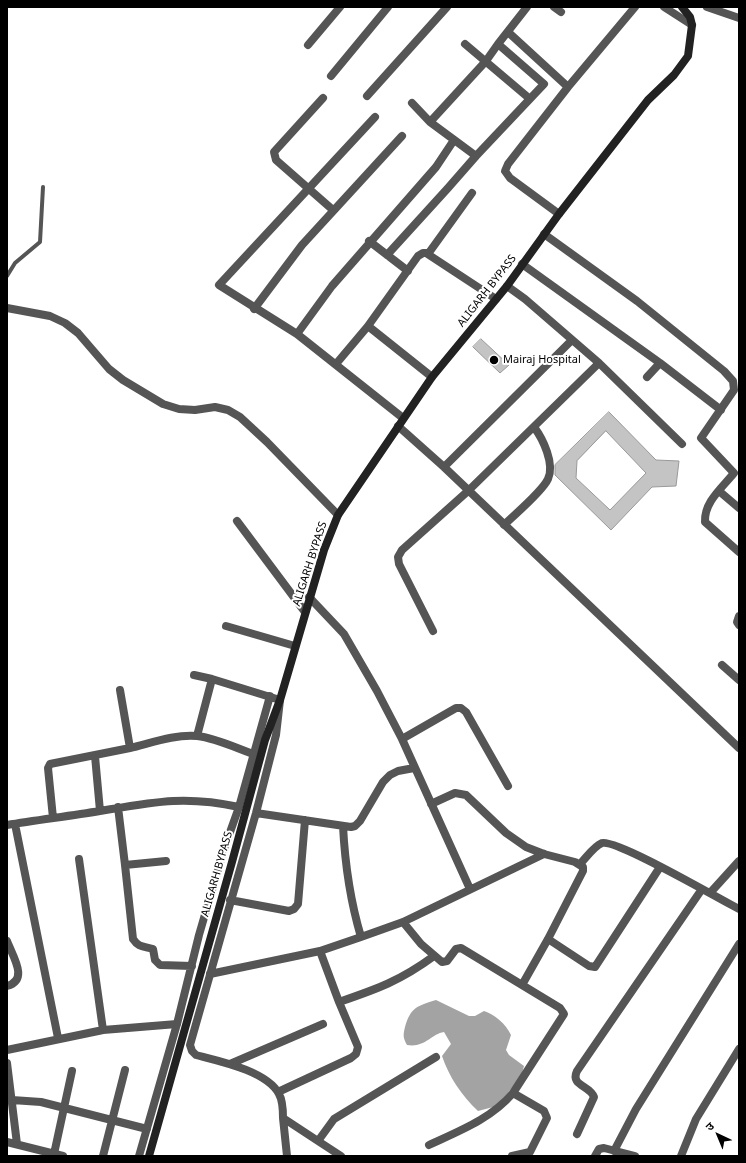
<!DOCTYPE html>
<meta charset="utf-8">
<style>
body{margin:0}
#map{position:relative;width:746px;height:1163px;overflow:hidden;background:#fff;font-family:"Noto Sans","Noto Sans Devanagari",sans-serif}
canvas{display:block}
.frame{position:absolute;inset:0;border:8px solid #000;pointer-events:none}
.north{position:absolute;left:698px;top:1115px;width:40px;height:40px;-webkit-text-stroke:3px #fff;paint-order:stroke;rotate:316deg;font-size:11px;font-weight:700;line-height:16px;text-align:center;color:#000}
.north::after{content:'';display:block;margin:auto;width:14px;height:18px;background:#000;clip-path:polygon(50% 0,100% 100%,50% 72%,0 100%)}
</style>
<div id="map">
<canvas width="746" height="1163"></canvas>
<div class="frame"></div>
<div class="north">उ</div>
</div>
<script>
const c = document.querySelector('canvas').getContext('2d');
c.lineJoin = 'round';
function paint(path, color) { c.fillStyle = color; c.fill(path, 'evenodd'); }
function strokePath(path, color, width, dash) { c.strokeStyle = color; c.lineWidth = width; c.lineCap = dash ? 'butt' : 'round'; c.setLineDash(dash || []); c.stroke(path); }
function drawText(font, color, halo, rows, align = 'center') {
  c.font = font + ' "Noto Sans",sans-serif'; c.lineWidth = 4; c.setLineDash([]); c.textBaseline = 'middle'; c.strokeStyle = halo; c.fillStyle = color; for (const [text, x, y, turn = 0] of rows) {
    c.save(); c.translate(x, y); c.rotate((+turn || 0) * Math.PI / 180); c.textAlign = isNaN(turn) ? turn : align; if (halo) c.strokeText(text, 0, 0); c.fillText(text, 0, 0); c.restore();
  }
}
const water = new Path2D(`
 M436,1000l33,16h6l9,-5c10,3 22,13 27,24l-5,15 3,5 15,11 -3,11 -24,29 -19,5c-16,-15 -29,-34 -36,-55l9,-12 -7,-12c-13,2 -19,16 -37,13 -4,-7 -4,-10 -2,-18 6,-20 12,-21 31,-27z`);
const building = new Path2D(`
 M481,339l28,26 -9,8 -27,-26z
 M609,412l47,48 23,1 -3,25 -24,1 -41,43 -56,-55v-10zM606,431l40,42 -36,37 -34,-32 1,-17z`);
const service = new Path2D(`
 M7,276l8,-13 25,-21 3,-55`);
const minor = new Path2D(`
 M554,7l7,5
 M664,7l28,18
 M508,32l60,55
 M465,44l65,55
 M308,45l32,-38
 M331,76l57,-69
 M367,96l80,-89
 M323,98l-49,54 2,8 57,50
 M412,103l18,19 46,34
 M430,122l56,-61 12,-17
 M559,214l-49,-36 -5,-7 3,-7 60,-77 67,-80
 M544,234l93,67 87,70 9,10 1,9 -33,48 33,35c-12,15 -30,29 -29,49l34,30
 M369,241l39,30
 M428,254l44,-61
 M387,255l61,-67 28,-32 68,-72 -46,-40 29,-37
 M522,264l138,99 -13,14
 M507,286l18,13 74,64
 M7,308l43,8 15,7 13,10 31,36 14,11 40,24 16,5 16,1 20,-3 13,3 12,7 27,25 71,73
 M254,309l48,-64 100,-109
 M368,326l64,51
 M297,334l-78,-49 156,-168
 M660,363l61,47
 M336,364l32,-38 50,-70 5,-3h3l70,46
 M403,418l-106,-84 35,-48 104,-119 18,-27
 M398,426l46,41 295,281
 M444,467l128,-127
 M719,491l20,17
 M237,521l68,91
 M504,525c11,-11 38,-33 44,-46 7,-15 -5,-40 -14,-52
 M309,597l35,37 33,57 25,48 68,150
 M739,616l-2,6 2,3
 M226,626l69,20
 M433,631l-34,-67 -1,-7 4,-7 66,-59 131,-128 83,81
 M722,665l17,15
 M194,675l18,4 68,21 -4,35 -20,78 -66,232 2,6 4,4c23,6 71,16 83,39 4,7 4,16 4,24l35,23 16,-22 102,-62
 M120,690l10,58c21,-5 45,-14 67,-12 19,2 39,12 56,18
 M197,736l15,-57
 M402,739l54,-31h5l5,4 42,74
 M95,756l5,55
 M431,804l24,-11 11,2 40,38 20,14 18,7 31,8 8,5v4l-35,68 -26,46
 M118,807l7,58
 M256,813l95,14 4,-1 5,-5 23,-39 7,-7 8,-4 16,-3
 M53,818l-5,-50 2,-4 80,-16
 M15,824l43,214
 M7,825c31,-5 62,-9 93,-14 53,-9 85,-16 139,-4
 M343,826c2,39 7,74 18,111
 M79,859l24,171
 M166,861l-41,4 8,74c6,9 11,7 20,10l2,11 5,5 32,1
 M580,864c6,-6 14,-18 22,-21 15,-4 117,56 137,66
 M710,893l29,-32
 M230,900l59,11 5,-2 4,-5 7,-84
 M403,922l18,22 21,18 5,-1 9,-12 5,-1 99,60 4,6 -51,79c-22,26 -54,38 -84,52
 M548,939l41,27 6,1 65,-100
 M7,941c6,16 22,39 0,45
 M210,974l110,-23 41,-14 42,-15 141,-68
 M339,1002c38,-13 61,-21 95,-46
 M7,1050l96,-20 74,-6
 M7,1063l10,81
 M230,1064l93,-40
 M278,1092l73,-34 5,-4 2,-7 -19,-45 -19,-51
 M12,1100l29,2 106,27
 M283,1118l4,38
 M577,1134l17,-37c-4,-12 -24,-11 -17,-26l125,-182
 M318,1141l23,15
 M7,1142l56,14
 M614,1151l22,-42 103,-165
 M54,1154l18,-83
 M103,1156l22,-86
 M139,1156l38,-132 22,-89 25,-86 15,-42 31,-111
 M512,1156l18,-4 17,-34 -3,-7 -31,-18
 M595,1156l4,-7 5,-1 31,8
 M681,1156l15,-37 43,-70`);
const tertiary = new Path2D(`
 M707,7l32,11`);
const secondary = new Path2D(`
 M149,1156l83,-294 33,-122 15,-40 44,-150 14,-35 94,-138 75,-91 52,-72 89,-114 26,-25 14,-19 4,-31 -2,-8 -8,-10`);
const markers = [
 [494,360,5,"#000"]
];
const streetNames = [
 ["ALIGARH BYPASS",487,291,-52],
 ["ALIGARH BYPASS",310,564,-72],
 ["ALIGARH BYPASS",217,874,-74]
];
const poiNames = [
 ["Mairaj Hospital",503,360]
];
paint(water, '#a3a3a3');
paint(building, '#c4c4c4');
strokePath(building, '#999', 1);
strokePath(service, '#555', 4);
strokePath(minor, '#555', 8);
strokePath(tertiary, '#555', 8);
strokePath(secondary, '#222', 8);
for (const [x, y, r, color] of markers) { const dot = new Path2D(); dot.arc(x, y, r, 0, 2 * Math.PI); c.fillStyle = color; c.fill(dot); strokePath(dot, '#fff', 1.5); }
drawText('11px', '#000', '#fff', streetNames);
drawText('11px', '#000', '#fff', poiNames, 'left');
</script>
